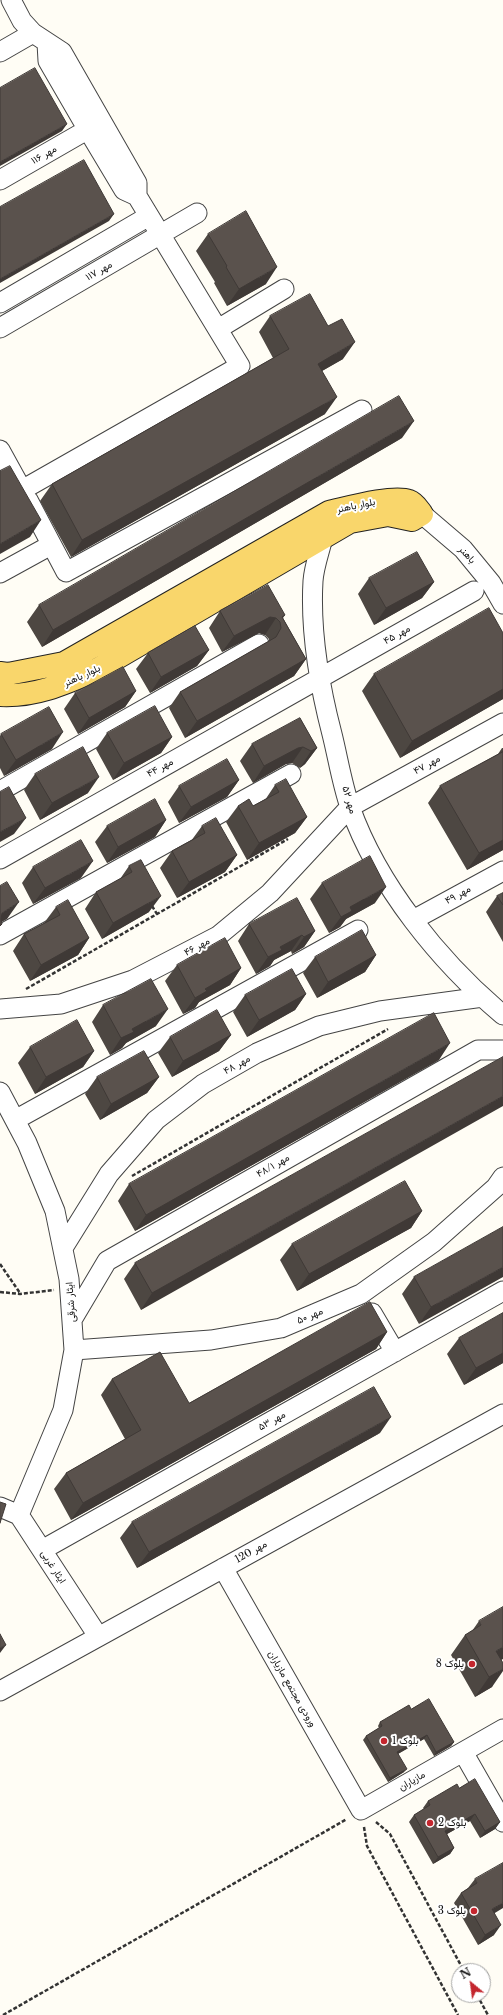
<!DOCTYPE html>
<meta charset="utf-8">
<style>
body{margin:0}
#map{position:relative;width:503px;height:2015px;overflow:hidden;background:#fffdf5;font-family:"Libre Baskerville",serif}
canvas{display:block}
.north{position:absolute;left:451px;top:1963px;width:40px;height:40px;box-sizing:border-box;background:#fff;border:1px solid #a0a0a0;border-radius:50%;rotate:331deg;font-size:11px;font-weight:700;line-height:16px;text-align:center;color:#111}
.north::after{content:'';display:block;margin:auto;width:14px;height:18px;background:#c4262e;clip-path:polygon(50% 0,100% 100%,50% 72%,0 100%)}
</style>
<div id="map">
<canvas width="503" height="2015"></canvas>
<div class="north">N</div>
</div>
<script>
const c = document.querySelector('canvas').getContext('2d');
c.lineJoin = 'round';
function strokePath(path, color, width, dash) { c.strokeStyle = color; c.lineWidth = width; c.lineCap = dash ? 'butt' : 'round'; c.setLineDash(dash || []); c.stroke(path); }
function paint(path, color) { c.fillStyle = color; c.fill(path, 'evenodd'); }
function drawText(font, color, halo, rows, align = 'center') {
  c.font = font + ' "Libre Baskerville",Vazirmatn,serif'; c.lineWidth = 4; c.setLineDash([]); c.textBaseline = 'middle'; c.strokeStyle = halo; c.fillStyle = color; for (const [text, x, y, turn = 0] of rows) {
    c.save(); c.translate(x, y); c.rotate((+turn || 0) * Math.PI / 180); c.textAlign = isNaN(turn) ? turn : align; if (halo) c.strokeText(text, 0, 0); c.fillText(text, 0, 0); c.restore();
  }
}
const path = new Path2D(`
 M152,906l5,8
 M26,989l262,-150
 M132,1176l256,-147
 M0,1264l20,29
 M0,1292l20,2 34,-4
 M376,1822l14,12 74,137
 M364,1827l3,19 91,169
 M477,1995l11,20
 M3,2015l344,-196`);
const minor = new Path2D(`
 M47,43l1,18 40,69 36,60 13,6
 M0,52l33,-19
 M0,180l99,-57
 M0,303l149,-87
 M0,328l197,-115
 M218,329l66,-40
 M0,450l22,40 218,-124 -103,-170v-13l-75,-131 -29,-19 -11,-12 -11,-21
 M28,500l38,72 296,-162
 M422,514l41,35 28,34 12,21
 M323,537c-3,14 -9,29 -10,44 -3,51 6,103 19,153 6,24 10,50 18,73 28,79 90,155 153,208
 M0,573l51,-28
 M0,791l259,-147
 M0,859l474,-268
 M413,920l90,-49
 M0,935l291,-161
 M0,1009l61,-5 72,-24 85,-44 52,-43 80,-86 153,-84
 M0,1092l27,51 28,68 14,68 5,71 -11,60 -44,105
 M15,1120l343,-190
 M63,1248l46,-74 47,-54 47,-36 54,-31 62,-27 61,-15 103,-14
 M372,1313l23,39
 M72,1320l35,-59 371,-211h25
 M74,1350l137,-10 70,-12 80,-34 73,-52 62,-55 7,-10
 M0,1507l19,8 79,121
 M42,1550l461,-259
 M223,1568l138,242 142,-81
 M0,1691l503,-277
 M463,1752l40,70`);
const major = new Path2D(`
 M0,673l8,1 56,-11 265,-151c18,-4 64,-17 80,-11 6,2 9,8 13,13l-10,6 -24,-5 -38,7 -252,147c-32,14 -62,28 -98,26`);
const wall = new Path2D(`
 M208,234l58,50 -39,22 -13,-23 1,-1 -19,-31z
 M270,316l73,43 -21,12 3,43 -254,143 -31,-56 12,-17 221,-126 -14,-26z
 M402,438l-360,209 -15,-25 12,-17z
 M369,578l65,4 -12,16 -48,27 -16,-31z
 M220,611l65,4 -2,3 23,41 -12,17 -109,62 -16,-30 11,-16 89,-51v-2l-4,-4 -6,-2 -37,19 -13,-24z
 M503,633v66l-103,59 -38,-67 12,-17z
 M209,650l-12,16 -47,27 -14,-24 12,-16z
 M136,691l-11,16 -47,27 -14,-25 11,-16z
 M300,718l17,30 -12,16 -5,4 -8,-5 -6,1 -33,19 -13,-22 12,-17z
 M107,733l65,4 -11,16 -48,27 -17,-31z
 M1,734l51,15 -48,27 -4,-8v-32z
 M502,748h1v102l-36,20 -39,-67 12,-17 58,-32z
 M35,774l53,19 -48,27 -16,-30z
 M239,780l-12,17 -48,26 -11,-21 11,-16z
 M275,785l32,32 -12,16 -48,27 -21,-38 12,-16h15l12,-6z
 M166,820l-11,17 -48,26 -12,-21 12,-16z
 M202,826l35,29 -12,17 -48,26 -17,-30 12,-17 19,-10z
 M141,860l8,52 -47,27 -17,-30 11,-17 24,-13 9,-13z
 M33,867l48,11 -48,26 -11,-21z
 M322,883l53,20 -29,16 -6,8 -11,6 -19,-34z
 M503,893v49l-17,-30 11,-16z
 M56,907l33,31 -11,17 -48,26 -17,-30 11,-17 20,-11z
 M249,924l66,7 -11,16 -12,7 -1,-3 -17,9 -4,6 -14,8 -18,-33z
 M376,955l-11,17 -48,26 -14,-25 12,-16z
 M177,965l64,3 -11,17 -31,17 -4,6 -12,6 -18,-33z
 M306,994l-11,16 -48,27 -14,-25 12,-17z
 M103,1005l53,21 -30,17 -4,5 -12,7 -18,-33z
 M231,1035l-12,16 -47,26 -14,-24 12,-16z
 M30,1047l64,4 -11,16 -48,27 -17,-31z
 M503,1057l-362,253 -17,-31 11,-16z
 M439,1060l-304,171 -17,-30 11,-17z
 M97,1077h62l-12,16 -47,27 -15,-26z
 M422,1211l-11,17 -114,63 -17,-31 12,-16z
 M503,1227l-84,97 -17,-30 12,-17z
 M503,1313v50l-39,22 -17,-31 12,-16z
 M387,1332l-11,17 -305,171 -17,-31 12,-16 59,-34 -24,-44 11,-16 77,24z
 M380,1433l-243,135 -17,-30 12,-16z
 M479,1621l22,39 -9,27 -17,10 -24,-42 14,-20 7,-4z
 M411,1709l43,33 -3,4 -17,10 -10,-17 -26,15 6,18 -16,10 -25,-42 3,-4 13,-8 -1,-2 2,-4z
 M459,1788l41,34 -5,7 -15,9 -10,-17 -23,13 7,14 -4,6 -17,10 -24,-42 5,-7 10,-6 -1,-1 5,-7z
 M475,1879l19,34v22l-16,10 -24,-42 7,-10 7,-5z`);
const shadedWall = new Path2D(`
 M67,124l-5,7 -62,35v-4z
 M114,214l-5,7 -109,62v-4z
 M277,267l-11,17 -39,22 12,-17z
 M355,342l-12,17 -37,21 12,-16z
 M337,397l-12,17 -254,143 11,-17z
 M414,421l-12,17 -360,209 11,-17z
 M41,520l-11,17 -30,17v-10z
 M434,582l-12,16 -48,27 12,-17z
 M270,617l6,1 -11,17 -6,-2 -37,19 12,-16z
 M209,650l-12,16 -47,27 11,-16z
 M306,659l-12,17 -109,62 12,-17z
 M503,689v10l-103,59 12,-17z
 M136,691l-11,16 -47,27 11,-16z
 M63,732l-11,17 -48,27 12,-16z
 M172,737l-11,16 -48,27 11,-17z
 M303,747l-11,16 -6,1 -33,19 11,-17 34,-18z
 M317,748l-12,16 -5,4 11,-17z
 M99,777l-11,16 -48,27 12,-17z
 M239,780l-12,17 -48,26 12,-16z
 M307,817l-12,16 -48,27 12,-17z
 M26,818l-12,16 -14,8v-10z
 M166,820l-11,17 -48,26 11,-16z
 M503,840v10l-36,20 12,-17z
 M237,855l-12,17 -48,26 12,-16z
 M93,861l-12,17 -48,26 12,-16z
 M386,887l-11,16 -29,16 -6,8 -11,6 12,-16 9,-10z
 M161,896l-12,16 -47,27 11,-16z
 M19,902l-12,17 -7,4v-7l2,-3z
 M315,931l-11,16 -12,7 12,-17z
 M302,935l-11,16 -17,9 -4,6 -14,8 12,-17 12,-10z
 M89,938l-11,17 -48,26 11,-16z
 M376,955l-11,17 -48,26 11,-16z
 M241,968l-11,17 -31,17 -4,6 -12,6 12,-16 10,-9z
 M306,994l-11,16 -48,27 12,-17z
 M168,1009l-12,17 -30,17 -4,5 -12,7 11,-17 11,-9z
 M231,1035l-12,16 -47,26 11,-16z
 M450,1043l-11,17 -304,171 11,-16z
 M94,1051l-11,16 -48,27 11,-17z
 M159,1077l-12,16 -47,27 11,-16z
 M503,1096v10l-362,204 11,-17z
 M422,1211l-11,17 -114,63 12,-17z
 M503,1267v10l-84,47 12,-17z
 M387,1332l-11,17 -305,171 12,-17z
 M503,1353v10l-39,22 12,-17z
 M391,1417l-11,16 -243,135 12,-16z
 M6,1645l-6,8v-5z
 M503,1647v12l-18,10 11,-18z
 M503,1669v2l-11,16 -17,10 14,-20z
 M427,1735l-3,4 -30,17 3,-4z
 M454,1742l-3,4 -17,10 2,-4z
 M407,1769l-3,3 -16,10 2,-4z
 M475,1814l-5,7 -30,17 5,-7z
 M500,1822l-5,7 -15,9 5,-7z
 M454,1848l-4,6 -17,10 5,-7z
 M503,1903v5l-18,11 7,-10z
 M501,1925l-7,10 -16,10 7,-10z`);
const building = new Path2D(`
 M35,68l32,56 -67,38v-74z
 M84,160l30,54 -114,65v-72z
 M246,211l31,56 -38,22 -13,-22 1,-1 -19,-32z
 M310,294l18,32 14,-7 13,23 -37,22 19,33 -255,143 -30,-56 237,-135 -19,-33z
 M399,396l15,25 -361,209 -14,-25z
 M10,466l31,54 -41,24v-73z
 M417,552l17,30 -48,26 -17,-30z
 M268,585l17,30 -3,2 24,42 -109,62 -17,-29 96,-55 5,-9 -1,-6 -4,-4 -6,-1 -36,19 -14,-25z
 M489,608l14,25v56l-91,52 -38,-67z
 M195,626l14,24 -48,27 -13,-24z
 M123,667l13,24 -47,27 -14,-25z
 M155,706l17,31 -48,26 -17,-30z
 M49,707l14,25 -47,28 -15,-26z
 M300,718l17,30 -6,3 -8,-4 -5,1 -34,18 -12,-22z
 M83,747l16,30 -47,26 -17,-29z
 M503,752v88l-24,13 -39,-67z
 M227,759l12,21 -48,27 -12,-21z
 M286,779l21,38 -48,26 -21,-37 11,-7 4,7 26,-14 -4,-7z
 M9,787l17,31 -26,14v-40z
 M155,799l11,21 -48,27 -11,-21z
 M216,818l21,37 -48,27 -17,-31 33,-18 -3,-7z
 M81,840l12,21 -48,27 -12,-21z
 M370,856l16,31 -36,20 2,4 -11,6 -19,-34z
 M141,860l20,36 -48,27 -17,-31 36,-20 -3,-6z
 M7,882l12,20 -17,11 -1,6 1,5 -2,2v-40z
 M503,893v12l-6,-9z
 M297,898l18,33 -11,6 -2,-2 -22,12 2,3 -14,7 -19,-33z
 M68,900l21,38 -48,27 -17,-31 36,-19 -4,-8z
 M362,930l14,25 -48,27 -13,-25z
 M225,938l16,30 -36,21 2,2 -12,7 -18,-33z
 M292,969l14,25 -47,26 -14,-25z
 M151,979l17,30 -36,20 2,3 -13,6 -18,-33z
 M217,1010l14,25 -48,26 -13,-24z
 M434,1013l16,30 -304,172 -17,-31z
 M77,1020l17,31 -48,26 -16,-30z
 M144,1051l15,26 -48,27 -14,-27z
 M503,1057v39l-351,197 -17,-30z
 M405,1181l17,30 -113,63 -17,-30z
 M503,1227v40l-72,40 -17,-30z
 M370,1302l17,30 -304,171 -17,-30 75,-43 -29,-51 48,-27 29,51z
 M503,1313v40l-27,15 -17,-30z
 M374,1387l17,30 -242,135 -17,-30z
 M0,1502l6,2 -6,19z
 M503,1607v40l-7,4 7,12v6l-14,8 -24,-42 16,-10 -2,-4z
 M0,1634l6,11 -6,3z
 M429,1699l25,43 -18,10 -9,-17 -30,17 10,17 -17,9 -24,-42 16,-10 -2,-4 29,-17 2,4z
 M475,1779l25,43 -15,9 -10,-17 -30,17 9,17 -16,9 -24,-42 16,-10 -2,-4 29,-17 2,4z
 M503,1863v40l-11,6 9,16 -16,10 -24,-42 16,-10 -2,-4z`);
const markers = [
 [472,1664,4,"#c4262e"],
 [384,1741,4,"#c4262e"],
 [430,1823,4,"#c4262e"],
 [474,1911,4,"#c4262e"]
];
const streetNames = [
 ["مهر ۱۱۶",44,155,-30],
 ["مهر ۱۱۷",99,271,-30],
 ["بلوار باهنر",356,506,-12],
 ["باهنر",467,555,48],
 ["مهر ۴۵",397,635,-29],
 ["بلوار باهنر",82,676,-25],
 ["مهر ۴۷",427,765,-29],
 ["مهر ۴۴",160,768,-29],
 ["مهر ۵۲",349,800,73],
 ["مهر ۴۹",458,895,-29],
 ["مهر ۴۶",197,947,-28],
 ["مهر ۴۸",237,1065,-29],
 ["مهر ۴۸/۱",273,1166,-30],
 ["ایثار شرقی",71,1302,-94],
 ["مهر ۵۰",310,1316,-23],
 ["مهر ۵۳",272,1421,-29],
 ["مهر 120",251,1552,-29],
 ["ایثار غربی",53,1567,57],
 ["ورودی مجتمع مازیاران",292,1689,60],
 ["مازیاران",412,1781,-30]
];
const poiNames = [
 ["بلوک 8",464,1664],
 ["بلوک 1",392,1741,"left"],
 ["بلوک 2",438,1823,"left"],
 ["بلوک 3",466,1911]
];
strokePath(minor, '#444', 21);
strokePath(major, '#222', 24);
strokePath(path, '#333', 2.5, [4, 2]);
strokePath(minor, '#fff', 19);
strokePath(major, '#f9d66b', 22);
paint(wall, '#4d4742');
paint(shadedWall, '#3f3936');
paint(building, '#5a524d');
strokePath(building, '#3f3936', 1);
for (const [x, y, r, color] of markers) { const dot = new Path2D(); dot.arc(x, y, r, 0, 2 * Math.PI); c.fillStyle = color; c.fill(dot); strokePath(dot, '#fff', 1.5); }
drawText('10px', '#111', '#fff', streetNames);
drawText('10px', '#111', '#fff', poiNames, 'right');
</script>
